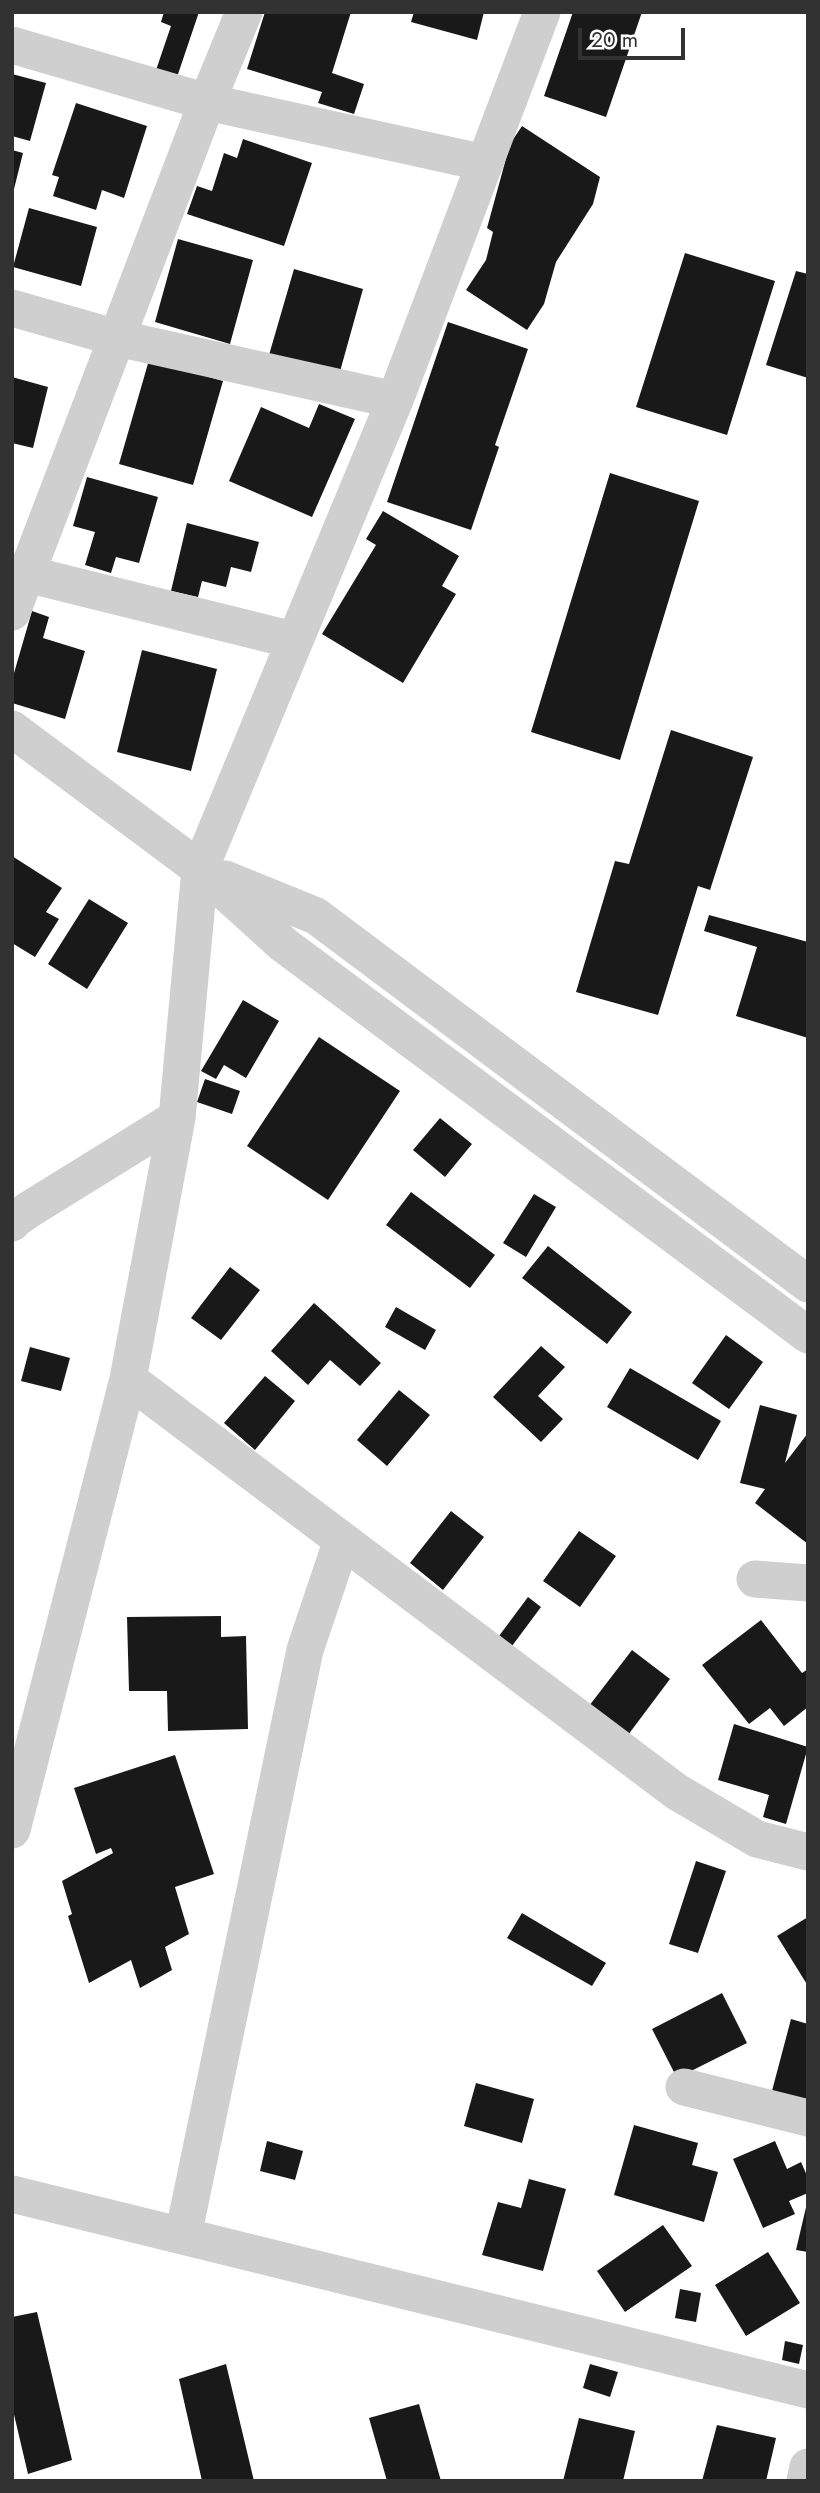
<!DOCTYPE html>
<style>
body{margin:0}
#map{position:relative;width:820px;height:2493px;overflow:hidden;background:#fff;font-family:Jost,sans-serif}
canvas{display:block}
.frame{position:absolute;inset:0;border:14px solid #323232;pointer-events:none}
.scale{position:absolute;left:578px;top:28px;width:107px;height:32px;box-sizing:border-box;border:4px solid #323232;border-top:0;padding-left:9px;font-size:21px;line-height:24px;white-space:nowrap;color:#323232;-webkit-text-stroke:5px #fff;paint-order:stroke}
</style>
<div id="map">
<canvas width="820" height="2493"></canvas>
<div class="frame"></div>
<div class="scale">20 m</div>
</div>
<script>
const c = document.querySelector('canvas').getContext('2d');
c.lineJoin = 'round';
function paint(path, color) { c.fillStyle = color; c.fill(path, 'evenodd'); }
function strokePath(path, color, width, dash) { c.strokeStyle = color; c.lineWidth = width; c.lineCap = dash ? 'butt' : 'round'; c.setLineDash(dash || []); c.stroke(path); }
const building = new Path2D(`
 M164,12h35l-24,71 -21,-7 17,-50 -10,-4z
 M265,12h86l-19,61 32,11 -10,30 -36,-11 4,-11 -75,-23z
 M414,12h70l-7,28 -66,-18z
 M573,12h69l-36,105 -62,-21z
 M12,74l34,9 -16,58 -18,-5z
 M76,103l71,23 -23,72 -22,-8 -6,20 -43,-14 6,-19 -7,-2z
 M522,126l78,51 -7,27 -37,58 -12,42 -17,26 -61,-40 20,-30 7,-28 -6,-4 23,-84z
 M243,139l69,24 -28,83 -97,-32 10,-28 15,5 12,-38 13,5z
 M12,150l11,3 -10,40h-1z
 M29,208l68,19 -16,59 -68,-19z
 M178,239l75,21 -23,84 -75,-22z
 M685,253l90,28 -48,154 -91,-28z
 M294,269l69,20 -24,86 -70,-20z
 M796,271l12,3v104l-42,-13z
 M448,322l80,27 -33,96 4,2 -28,83 -84,-28z
 M149,360l74,21 -30,104 -74,-21z
 M12,377l36,10 -15,61 -21,-5z
 M319,404l36,15 -43,98 -83,-36 32,-74 48,21z
 M610,473l89,28 -79,259 -89,-28z
 M87,477l71,20 -19,66 -23,-6 -5,16 -26,-8 10,-33 -22,-6z
 M383,511l76,45 -17,30 14,8 -53,89 -81,-49 54,-89 -10,-6z
 M187,523l72,19 -8,30 -20,-5 -5,20 -24,-6 -4,16 -27,-6z
 M32,611l17,6 -6,21 42,13 -20,68 -53,-16v-23z
 M142,650l75,19 -26,102 -74,-19z
 M671,730l82,27 -43,133 -12,-4 -40,129 -82,-23 39,-131 14,3z
 M12,856l50,32 -16,24 13,7 -24,38 -23,-14z
 M89,899l39,24 -41,66 -39,-25z
 M709,915l99,27v96l-72,-22 21,-69 -53,-16z
 M243,1000l36,21 -33,57 -22,-13 -8,14 -15,-8z
 M319,1037l81,54 -72,109 -81,-54z
 M205,1079l35,12 -8,23 -35,-12z
 M440,1118l32,26 -27,33 -32,-27z
 M411,1192l84,63 -25,33 -84,-63z
 M534,1194l22,13 -30,50 -23,-14z
 M548,1246l84,66 -25,32 -85,-66z
 M230,1267l30,23 -39,50 -30,-22z
 M314,1303l67,60 -21,23 -30,-26 -22,25 -37,-34z
 M396,1307l40,23 -11,20 -40,-23z
 M726,1335l37,27 -34,47 -37,-26z
 M541,1346l24,21 -27,29 25,23 -22,23 -48,-45z
 M30,1347l40,11 -9,33 -40,-10z
 M630,1368l91,53 -23,39 -91,-53z
 M265,1376l30,25 -40,49 -31,-27z
 M399,1390l31,25 -43,51 -30,-26z
 M760,1405l37,10 -12,48 23,-30v111l-53,-41 10,-14 -25,-6z
 M451,1511l33,26 -41,53 -33,-27z
 M579,1531l37,25 -36,51 -37,-26z
 M528,1597l13,10 -29,39 -13,-10z
 M221,1616v21l25,-1 2,93 -80,2 -1,-40h-38l-2,-74z
 M761,1620l41,53 6,-4v38l-24,19 -14,-18 -21,16 -47,-59z
 M632,1650l38,29 -42,56 -39,-29z
 M734,1724l74,23 -22,77 -23,-7 6,-22 -51,-15z
 M175,1755l39,119 -39,13 14,47 -24,13 7,23 -32,18 -9,-28 -42,23 -21,-67 4,-2 -10,-33 51,-28 -2,-5 -15,6 -22,-66z
 M696,1861l30,10 -28,82 -29,-9z
 M522,1913l84,50 -14,23 -85,-48z
 M808,1917v69l-31,-50z
 M722,1993l25,50 -70,35 -25,-49z
 M791,2019l17,5v93l-40,-11z
 M476,2083l58,16 -12,44 -58,-17z
 M634,2125l64,18 -6,22 26,7 -14,50 -90,-27z
 M267,2141l36,10 -8,29 -35,-9z
 M775,2141l12,28 14,-7 7,16v15l-19,8 6,13 -32,14 -30,-69z
 M529,2179l37,10 -23,82 -61,-16 16,-53 23,6z
 M807,2203h1v49l-12,-2z
 M663,2225l29,41 -67,46 -28,-41z
 M768,2252l32,51 -54,33 -31,-51z
 M680,2289l21,4 -5,29 -21,-4z
 M37,2312l35,148 -44,14 -16,-68v-89z
 M785,2341l18,4 -4,19 -17,-4z
 M226,2364l28,117h-52l-23,-102z
 M590,2364l28,8 -8,25 -27,-9z
 M419,2404l22,77h-54l-18,-63z
 M579,2418l56,13 -12,50h-60z
 M717,2425l59,13 -10,43h-64z`);
const minor = new Path2D(`
 M12,45l195,57 278,61
 M12,308l105,30 278,62
 M27,574l266,66
 M12,612l195,-510 37,-90
 M12,729l188,140 84,76 524,390
 M225,879l91,37 492,368
 M12,1223l2,-3 16,-11 147,-91
 M128,1379l549,413 80,47 51,13
 M755,1579l53,4
 M12,1830l116,-451 49,-261 23,-249 195,-469 147,-388
 M684,2087l124,31
 M12,2194l796,196
 M183,2236l122,-586 37,-110
 M805,2481l3,-14`);
paint(building, '#191919');
strokePath(minor, '#cfcfcf', 37);
</script>
